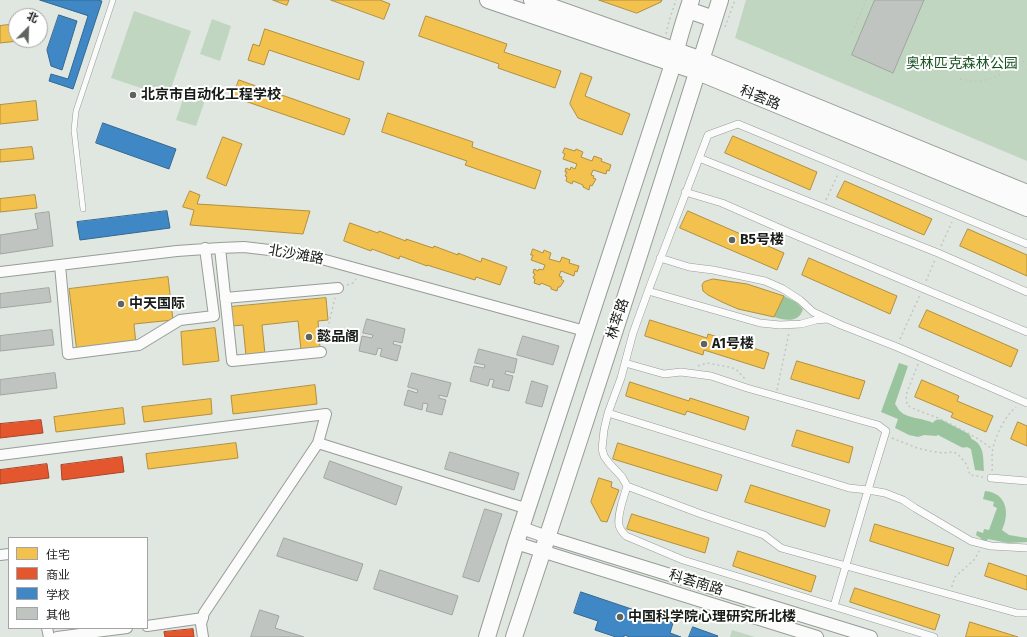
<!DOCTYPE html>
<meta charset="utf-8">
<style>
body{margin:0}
#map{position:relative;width:1027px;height:637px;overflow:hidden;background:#e0e6e0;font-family:"Fira Sans","Noto Sans SC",sans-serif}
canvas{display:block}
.legend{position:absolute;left:8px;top:537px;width:140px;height:92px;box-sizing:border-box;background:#fff;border:1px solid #a3a4a3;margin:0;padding:5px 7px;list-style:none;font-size:12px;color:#181c18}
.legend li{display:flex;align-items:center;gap:8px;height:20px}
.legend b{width:20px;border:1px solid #a3a4a3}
.north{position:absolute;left:8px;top:8px;width:40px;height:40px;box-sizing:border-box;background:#fff;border:1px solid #a3a4a3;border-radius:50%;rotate:23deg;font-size:11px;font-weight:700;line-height:16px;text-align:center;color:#181c18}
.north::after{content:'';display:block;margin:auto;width:14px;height:18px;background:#5e635e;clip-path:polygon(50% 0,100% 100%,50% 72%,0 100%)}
</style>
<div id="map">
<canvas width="1027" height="637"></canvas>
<ul class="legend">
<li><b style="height:11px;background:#f2c14e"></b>住宅</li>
<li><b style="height:11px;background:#e4572e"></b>商业</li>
<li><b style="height:11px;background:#3f88c5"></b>学校</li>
<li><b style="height:11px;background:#bfc4c0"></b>其他</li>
</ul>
<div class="north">北</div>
</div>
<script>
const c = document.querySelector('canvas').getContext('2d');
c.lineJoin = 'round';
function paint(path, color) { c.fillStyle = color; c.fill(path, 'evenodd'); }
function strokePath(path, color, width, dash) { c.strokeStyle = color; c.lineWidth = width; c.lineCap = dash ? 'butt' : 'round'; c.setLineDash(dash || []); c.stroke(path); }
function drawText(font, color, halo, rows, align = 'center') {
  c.font = font + ' "Fira Sans","Noto Sans SC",sans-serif'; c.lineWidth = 4; c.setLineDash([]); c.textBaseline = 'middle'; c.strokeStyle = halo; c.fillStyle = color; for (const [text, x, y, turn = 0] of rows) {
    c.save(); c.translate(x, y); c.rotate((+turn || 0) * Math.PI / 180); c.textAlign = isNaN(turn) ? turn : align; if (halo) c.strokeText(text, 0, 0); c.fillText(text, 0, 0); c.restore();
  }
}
const green = new Path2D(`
 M746,0h281v161l-292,-123z
 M134,11l57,20 -23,66 -57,-19z
 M212,19l19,7 -11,35 -20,-7z
 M188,85l20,7 -12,34 -20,-6z
 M732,630l23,7h-25z`);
const water = new Path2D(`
 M784,296l12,6 7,7c-4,15 -19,11 -29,8z
 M899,363l9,3 -13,38c2,2 3,6 6,8 9,8 27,5 38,15l-2,9 -13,-1 -6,2 -9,-2 -14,-7 3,-9 -17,-7z
 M967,437c18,6 16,18 17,34l-9,-1 -4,-21 -6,-3 -3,-3 2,-3z
 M985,491c22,2 25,22 17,39l7,5 18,3v4l-19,1 -20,-4 -2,3 -10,-7 1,-4 6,2 1,-4 5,1 8,-22 -4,-2 1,-4 -11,-3z`);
const homes = new Path2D(`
 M273,0h16l-2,5z
 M331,0h49l10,4 -6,15z
 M599,0h63l-1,2 -24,11z
 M426,16l81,28 -3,8 57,19 -6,17 -57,-20 1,-4 -80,-28z
 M16,24v16h11l-27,3v-17z
 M265,29l99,33 -5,18 -90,-30 -5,15 -16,-5 5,-16 6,2z
 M581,73l11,4 -7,19 45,18 -8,21 -44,-17 -8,-14z
 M239,80l111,39 -6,16 -111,-38z
 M36,101l2,19 -38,4v-19z
 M388,113l85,29 -1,5 69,24 -6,18 -70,-24 2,-4 -85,-29z
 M733,136l84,36 -7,18 -85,-37z
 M223,137l19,7 -16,42 -19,-8z
 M32,147l2,12 -34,3v-12z
 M565,148l10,3 1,-2 7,3 -2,5 11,4 2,-5 8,3 -1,2 10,4 -2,6 -2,-1 -1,4 -13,-4 -2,5 3,1 -1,2 3,1 -4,7 -2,-1 -1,5 -6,-3v-2l-10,-4 -1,3 -6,-3 1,-4 -2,-1 2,-4h-2l1,-4 4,2 1,-3 4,2 2,-5 -14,-5 2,-5 -2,-1z
 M845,181l87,38 -8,16 -87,-38z
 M190,191l10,4 -3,9 113,7 -7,23 -113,-9 4,-15 -11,-3z
 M35,195l2,13 -37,4v-13z
 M688,211l96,42 -7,17 -97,-42z
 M350,223l28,10 1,-2 27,10v-2l27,9 1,-2 24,9v-2l23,9 1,-4 25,9 -7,18 -24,-8 -1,3 -48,-15v1l-27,-10 -1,3 -27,-10 -1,2 -27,-10z
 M968,229l59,26v21l-67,-30z
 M533,249l10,4 1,-3 7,3 -2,6 11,3 2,-5 8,3 -1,3 10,3 -2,6 -2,-1 -1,5 -13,-5 -2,5 3,1 -1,2 3,2 -4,6h-2l-1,4 -6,-2v-2l-10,-4 -1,2 -6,-2 1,-4 -2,-1 2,-4 -2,-1 1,-4 4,2 1,-2 4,1 2,-5 -14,-5 2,-5h-2z
 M809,258l88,38 -7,18 -88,-39z
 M168,277l5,43 -39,4 2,20 -59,8 -8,-63z
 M713,279l34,5 37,12 -10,21 -36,-8 -16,-7 -14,-7 -5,-4 -1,-6 2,-3z
 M326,298l2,22 -10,1 2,27 -19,2 -3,-29 -36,4 3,29 -19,2 -3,-31 -11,1 -2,-19z
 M927,310l91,40 -7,17 -92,-40z
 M650,320l57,18 1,-4 61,19 -5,16 -60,-19 -1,5 -58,-19z
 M215,328l4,33 -36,4 -2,-33z
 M797,361l68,20 -6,18 -68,-20z
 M922,380l37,16 -2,5 36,15 -7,16 -35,-15 2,-4 -38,-16z
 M630,382l59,19 1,-3 59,19 -4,13 -58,-19 -2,4 -59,-19z
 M315,385l2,19 -84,10 -2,-18z
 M211,399l1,15 -68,8 -2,-15z
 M123,408l2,16 -69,8 -2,-15z
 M1018,422l9,4v20l-16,-7z
 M797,430l56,17 -4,16 -57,-17z
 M236,443l2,15 -90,11 -2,-15z
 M618,443l104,32 -5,16 -104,-32z
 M599,478l13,4 -1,5 8,3 -12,32 -6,-1 -10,-19z
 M751,485l79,25 -5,17 -80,-25z
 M632,514l77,24 -4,15 -78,-24z
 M875,524l79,24 -6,18 -78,-25z
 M738,551l78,25 -5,16 -78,-26z
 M989,563l38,13v14l-42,-14z
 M855,588l85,27 -5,15 -85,-28z
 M970,622l48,15h-52z`);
const shops = new Path2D(`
 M41,420l2,13 -43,5v-14z
 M122,457l2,15 -62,8 -1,-15z
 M47,464l2,14 -49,6v-14z
 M193,629l1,8h-29l-1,-5z`);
const schools = new Path2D(`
 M40,0h57l5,1 -29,88 -24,-8 2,-7 17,5 20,-63z
 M59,15l18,6 -15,49 -11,-4 -4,-16z
 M103,123l73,26 -7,20 -73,-26z
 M167,211l3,17 -90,12 -3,-18z
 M581,592l92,31 -3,10 11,4h-51l-6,-2v2h-8l-21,-7 3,-9 -24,-8z
 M693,627l25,9 -1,1h-28z`);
const river = new Path2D(`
 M939,427l25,13`);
const building = new Path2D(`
 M875,0h49l-31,73 -41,-18z
 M49,212l4,34 -53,8v-19l38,-6 -3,-15z
 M49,288l2,14 -51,6v-14z
 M367,319l38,10 -3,14 -8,-2 -1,3 8,2 -4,15 -17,-5 2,-7 -4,-1 -2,7 -17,-4 3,-15 10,2 1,-3 -10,-2z
 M52,330l2,15 -54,6v-15z
 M523,336l36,10 -6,19 -36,-10z
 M479,349l38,10 -3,14 -8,-2 -1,3 8,2 -4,15 -17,-4 2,-7 -4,-1 -2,7 -18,-5 4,-15 10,2 1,-3 -10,-2z
 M55,373l2,15 -57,7v-15z
 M412,373l39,10 -4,14 -8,-2v3l7,2 -4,15 -16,-4 2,-7 -5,-1 -1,7 -18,-5 4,-15 9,3 1,-3 -10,-3z
 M532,381l16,5 -6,21 -16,-4z
 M450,452l69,21 -5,17 -69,-21z
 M330,461l72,26 -6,18 -72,-27z
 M485,509l17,5 -23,68 -16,-5z
 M284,538l79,26 -6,17 -80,-25z
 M380,570l78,26 -6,19 -78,-26z
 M260,610l19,6 -4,12 29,9h-53z`);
const path = new Path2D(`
 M725,27l10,-27
 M852,33l14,-33
 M666,34l3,-13 7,-21
 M1023,61l4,4
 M960,79l17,3 9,-2 12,-4 9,-9
 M826,200l12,-26
 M941,246l11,-24
 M926,281l9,-21
 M347,285l6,-2 3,-4
 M900,339l20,-44
 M324,343l11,-45
 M918,364l-12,31 1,10c10,6 21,9 31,13 19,9 38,18 54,31
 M698,366l9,-3 22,4 7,2 9,10
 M777,390l12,-57
 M892,438l25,10 13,3 13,2 10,-1 5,2 9,11 3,10 13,2
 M992,471c1,-8 -1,-15 1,-23 2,-12 13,-33 23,-41
 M952,587v-1l3,-9 20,-18 4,-8`);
const service = new Path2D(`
 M83,209l-9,-79 2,-19 37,-111`);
const pedestrian = new Path2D(`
 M699,158l239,95 89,39
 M685,192l37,11 66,29 239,100
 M660,258l29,9 24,3 52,11 18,8 17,11 13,12 28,13 56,22 130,56
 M648,291l112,32 20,2 21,-1 15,-4 11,-1
 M625,363l39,11 17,-2 30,4 36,12 131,37 8,6 -18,59 -34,116
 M608,413l241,75 19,2 17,3 18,7 12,8 56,33 20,5 36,2
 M991,478l36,3
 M627,486l74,28 63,21 17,13 236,65h10
 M934,637l-251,-77 -57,-24c-3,-3 -6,-6 -7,-11 -2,-11 5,-28 8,-39l-5,-9 -13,-14 -5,-7 -2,-7 2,-19 4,-17 13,-35 12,-45 17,-47 58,-151 30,-11 289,120`);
const minor = new Path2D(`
 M220,248l12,113 89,-9
 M60,265l8,89 71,-9 41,-25 34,-4 -9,-68
 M0,272l177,-21 43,-3 24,-1 42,5 32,6 267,73
 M225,298l113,-10
 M318,443l210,66
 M0,455l326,-41 -8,29 -114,170 -3,11 2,13
 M0,555l9,-1
 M147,626l56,-8
 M47,628l2,9
 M57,637l70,-9`);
const tertiary = new Path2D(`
 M522,528l25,9 324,100
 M516,543l301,94`);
const primary = new Path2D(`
 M488,0l210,72 329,136
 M532,0l170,60 325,133
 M688,10l26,9
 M487,637l29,-94 157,-479c4,-22 11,-43 18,-64
 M514,637c71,-212 139,-424 206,-637`);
const markers = [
 [133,95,4,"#5e635e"],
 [732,240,4,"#5e635e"],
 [121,304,4,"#5e635e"],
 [309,337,4,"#5e635e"],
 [704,344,4,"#5e635e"],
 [620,617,4,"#5e635e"]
];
const parkNames = [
 ["奥林匹克森林公园",962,64]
];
const poiNames = [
 ["北京市自动化工程学校",141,95],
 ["B5号楼",740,240],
 ["中天国际",129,304],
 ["懿品阁",317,337],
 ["A1号楼",712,344],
 ["中国科学院心理研究所北楼",628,617]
];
const streetNames = [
 ["科荟路",760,98,22],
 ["北沙滩路",296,255,10],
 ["林萃路",618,319,-72],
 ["科荟南路",696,583,17]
];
paint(green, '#c0d6c1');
paint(water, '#9ac49e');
paint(homes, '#f2c14e');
strokePath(homes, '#b1903e', 1);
paint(shops, '#e4572e');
strokePath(shops, '#a74527', 1);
paint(schools, '#3f88c5');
strokePath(schools, '#336891', 1);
strokePath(river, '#9ac49e', 15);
paint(building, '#bfc4c0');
strokePath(building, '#a0a5a0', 1);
strokePath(service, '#979c97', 6);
strokePath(pedestrian, '#979c97', 8);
strokePath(minor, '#979c97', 12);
strokePath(tertiary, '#979c97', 14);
strokePath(primary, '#979c97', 18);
strokePath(path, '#c3c6c3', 1.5, [2, 3]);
strokePath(service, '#fafbfa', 5);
strokePath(pedestrian, '#fafbfa', 7);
strokePath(minor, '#fafbfa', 10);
strokePath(tertiary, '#fafbfa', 12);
strokePath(primary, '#fafbfa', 16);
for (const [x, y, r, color] of markers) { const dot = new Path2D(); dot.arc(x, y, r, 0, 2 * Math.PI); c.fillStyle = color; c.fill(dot); strokePath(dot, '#fff', 1.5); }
drawText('14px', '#175321', '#fff', parkNames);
drawText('bold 14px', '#181c18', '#fff', poiNames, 'left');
drawText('14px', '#181c18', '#fff', streetNames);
</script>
